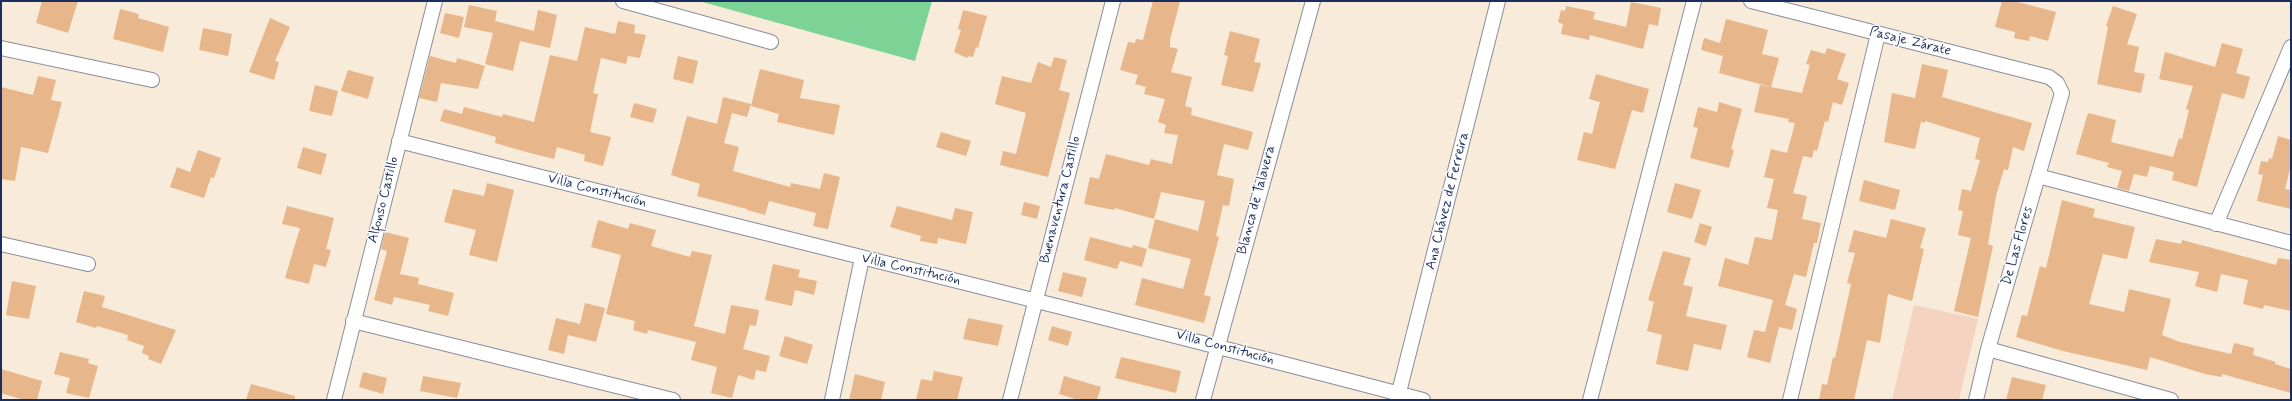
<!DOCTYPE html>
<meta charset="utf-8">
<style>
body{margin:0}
#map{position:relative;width:2292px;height:401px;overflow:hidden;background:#f8ebd9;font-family:Mynerve,sans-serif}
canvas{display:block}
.frame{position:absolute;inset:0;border:2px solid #1b2f5e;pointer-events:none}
</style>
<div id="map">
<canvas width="2292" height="401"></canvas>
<div class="frame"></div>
</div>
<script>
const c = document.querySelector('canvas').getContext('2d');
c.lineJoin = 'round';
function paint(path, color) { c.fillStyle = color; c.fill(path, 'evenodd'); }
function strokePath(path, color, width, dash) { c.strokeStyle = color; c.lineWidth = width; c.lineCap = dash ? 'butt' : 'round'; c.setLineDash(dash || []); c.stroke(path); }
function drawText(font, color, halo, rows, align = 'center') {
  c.font = font + ' Mynerve,sans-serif'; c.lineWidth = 3; c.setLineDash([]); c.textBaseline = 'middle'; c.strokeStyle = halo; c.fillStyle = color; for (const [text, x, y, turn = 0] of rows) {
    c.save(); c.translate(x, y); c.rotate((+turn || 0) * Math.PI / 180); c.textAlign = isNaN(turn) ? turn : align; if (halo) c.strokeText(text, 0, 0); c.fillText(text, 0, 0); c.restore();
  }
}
const built = new Path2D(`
 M1914,305l64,14 -19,81h-67z`);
const green = new Path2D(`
 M699,1h233l-17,60z`);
const building = new Path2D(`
 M42,1h36l-10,32 -32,-10z
 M1153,1h27l-10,39v7l8,2 -7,23 21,5 -7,29 7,2 -1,7 62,17 -5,18 -24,-6 -7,31 17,4 -5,27 -6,-1 -7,31 3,1 -15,58 7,2 -7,26 -69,-18 7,-27 41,11 8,-30 -43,-11 7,-29 43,12 7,-30 -44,-9 -7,27 -39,-11 -1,2 -30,-6 6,-27 9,2 7,-25 43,11 2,-6 21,5 6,-29 -14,-2 2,-8 -8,-3 7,-23 -21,-5 2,-7 -11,-3 3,-9 -18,-5 8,-28 7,1 1,-4 7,1z
 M2002,1h12l42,11 -8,29 -18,-5 -1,5 -15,-3 1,-6 -20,-5z
 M1631,2l30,6 -3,18 -9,-2 -6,25 -53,-14 -1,5 -28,-6 2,-10 -5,-2 3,-12 4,1 1,-5 29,6 -2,7 33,8z
 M469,5l28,6 -2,10 39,10 4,-21 19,5 -7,33 -30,-7 -7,30 -28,-7 8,-31 -29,-6z
 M2113,6l24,8 -10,30 12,3 -5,25 11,2 -4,19 -44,-9 11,-57 -2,-1z
 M120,9l19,5 -1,4 31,9 -6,25 -50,-13z
 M963,10l24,6 -9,32 -2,-1 -3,10 -5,-1 -1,2 -13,-6 7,-22 -3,-1z
 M445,13l19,4 -5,21 -19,-5z
 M270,18l20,9 -15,34 4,1 -5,18 -25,-8z
 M1726,19l42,11 -6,24 17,4 -8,29 -52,-14 4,-17 -22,-6 3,-12 16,5z
 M618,21l17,4 -1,8 12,2 -6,23 -12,-2 -2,8 -25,-6 -8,35 5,1 -8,38 21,5 -8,29 -19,-5 1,-6 -28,-8 -3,12 -28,-7 -31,-9 1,-6 -56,-16 4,-12 18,5 2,-7 38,10 1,-3 31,8 16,-67 27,6 8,-34 30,7z
 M203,28l29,6 -4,22 -29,-6z
 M1230,31l30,8 -6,23 7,1 -8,29 -32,-7 7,-29 -4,-1z
 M2222,43l21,6 -7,24 14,4 -6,22 -22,-6 -25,94 -25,-7 2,-8 -24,-6 -3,11 -13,-3 -5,17 -12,-3 5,-17 -15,-4 2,-4 -33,-9 12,-41 28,7 -5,22 62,15 6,-19 3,1 7,-29 -3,-1 7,-23 -34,-7 6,-27 50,15z
 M1827,48l19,6 -9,25 12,4 -7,22 -9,-3 -5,20 -3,-1 -8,30 -3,-1 -2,8 -9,-2 -10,37 14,3 -5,23 19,4 -4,20h-3l-8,34 -12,-3 -9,31 12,4 -5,21 -13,-3 -9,36 -23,-6 7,-27 11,2 8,-32 -55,-14 7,-28 23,7 7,-28 17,3 6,-30 -11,-2 7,-29 -10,-2 7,-28 16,4 8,-30 -7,-1 1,-3 -35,-7 6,-27 42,8 8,-28 -4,-1 5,-14 14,4z
 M430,56l26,7 1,-5 28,8 -7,23 -37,-6 -4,19 -18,-4z
 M678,56l20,5 -5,23 -20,-5z
 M1054,57l13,3 -8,30 11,3 -22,84 -48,-12 3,-14 13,3 10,-41 -31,-9 7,-28 29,7 7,-21 13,5z
 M1922,64l26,6 -6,27 90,26 -8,28 -11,-4 -5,23 -4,-1 -8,27 -8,48 5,2 -15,71 -24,-6 17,-73 -13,-3 5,-24 -5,-1 4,-21 9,2 9,-31 -5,-1 5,-21 -55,-17v2l-4,-1 -6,27 -31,-7 8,-49 23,5z
 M760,69l44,11 -4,18 40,7 -6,30 -57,-13 2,-8 -28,-8z
 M348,70l26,7 -6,22 -27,-8z
 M1596,74l53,15 -6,24 -11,-3 -17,59 -38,-9 7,-28 8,2 8,-32 -11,-3z
 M38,76l18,4 -5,20 11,2 -14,51 -27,-6 -6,34 -14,-2v-92l32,8z
 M315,85l23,6 -6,25 -23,-5z
 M723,97l28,7 -4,13 -15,-4 -8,30 15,4 -6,24 57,16 1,-4 29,6 4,-16 16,4 -12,52 -15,-3 3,-13 -47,-12 -4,14 -18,-5v-1l-50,-13 3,-12 -29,-9 16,-59 30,8z
 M1719,102l23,7 -11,40 3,1 -5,18 -39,-10 8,-30 -5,-1 5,-20 19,5z
 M634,103l23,6 -4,14 -23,-6z
 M941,132l30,9 -5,15 -30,-9z
 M2278,136l13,4v25l-6,24 6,1v19l-34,-8 6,-26 -5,-1 3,-13 7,1 1,-4 3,1z
 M303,147l24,7 -6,21 -24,-7z
 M198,150l23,8 -7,20 -3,-1 -7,21 -34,-11 7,-20 13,5z
 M1864,180l36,10 -5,20 -36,-9z
 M487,183l27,7 -17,72 -28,-7 7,-25 -32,-8 9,-33 31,7z
 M1675,183l26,7 -9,29 -25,-7z
 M2062,200l33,9 -2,8 42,10 -8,32 -24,-5 -14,50 35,8 5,-23 42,10 -9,36 18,7 51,12 3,-11 20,5 -1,7 23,7 -1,2 16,5v24l-69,-19v3l-17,-3 -55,-17 -3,13 -84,-19 -47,-14 6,-22 5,1 13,-50 6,2z
 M1024,202l16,4 -3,13 -16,-4z
 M287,206l47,12 -8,31 5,1 -5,17 -12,-3 -5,20 -24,-6 15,-50 -18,-4z
 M897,206l55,14 3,-12 18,4 -7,32 -28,-6 -1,6 -17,-3 1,-5 -31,-9z
 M1891,219l35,9 -6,20 4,1 -12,52 -24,-7 -8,49 -13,-3 -13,60h-35l3,-16 5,1 6,-28 2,1 16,-74 -4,-1 8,-30 -7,-1 6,-22 32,8z
 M598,220l30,9 2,-6 26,7 -5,16 39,11 2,-6 20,4 -18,71 31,8 6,-29 28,5 -3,16 -6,-1 -7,24 27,7 -4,16 -10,-2 -2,10 -16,-5 -6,23 -21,-5 6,-26 -26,-7 5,-18 -48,-12 -1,4 -14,-4 2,-9 -29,-7 15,-59 -30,-8z
 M1700,223l12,4 -6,19 -12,-4z
 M385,232l24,6 -9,36 19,4 -1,6 36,9 -6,23 -20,-5 2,-6 -36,-8 -2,8 -18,-5 13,-49 -6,-2z
 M1090,237l42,11 1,-3 14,4 -5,18 -22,-6 -3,8 -33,-9z
 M2156,239l25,5 1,-4 94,25 2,-7 13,2v51l-27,-6 -1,4 -20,-5 5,-24 -27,-6 -4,18 -22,-6 4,-14 -50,-10z
 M1663,251l28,7 -8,27 10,2 -7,29 41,9 -6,25 -27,-6 -6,27 -32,-7 6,-29 -15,-4 7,-29 -6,-2z
 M773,264l27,6 -2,7 19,4 -3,14 -19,-5 -3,16 -27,-6z
 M1063,272l24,6 -5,19 -24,-6z
 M12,281l24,5 -7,33 -23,-4z
 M84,291l21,5 -3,11 74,23 -15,34 -13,-5 1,-3 -7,-3 2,-7 -17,-6 1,-5 -31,-9 -1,2 -20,-6z
 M585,303l20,5 -9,34 -28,-7 -4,19 -16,-4 8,-32 24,6z
 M968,318l35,7 -5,21 -35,-7z
 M1052,326l20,6 -4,14 -20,-6z
 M785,336l28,9 -6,19 -28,-8z
 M60,352l29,7 -1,4 10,3 -9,32 -23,-5 4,-15 -16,-4z
 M1121,357l60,14 -5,22 -61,-15z
 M1,369l41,12 -5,19h-13l-23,-7z
 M934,371l29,6 -6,23h-41l5,-21 11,2z
 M363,372l24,6 -4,16 -24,-7z
 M855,374l30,8 -4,18h-32z
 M423,376l38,7 -4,15 -37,-7z
 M1064,376l37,11 -4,13h-18l-20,-6z
 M2012,377l34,8 -4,15h-36z
 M251,384l44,12v4h-49z`);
const street = new Path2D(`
 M623,1l148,41
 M1751,1l298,76 8,6 5,10 -74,256 -12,51
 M1,48l151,32
 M399,141c341,87 683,169 1024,259
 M2038,176l253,67
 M2216,224l75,-177
 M1,244l87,20
 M353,321l320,79
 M1988,349l183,51
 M334,400l101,-399
 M832,400l30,-142
 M1010,400l103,-399
 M1203,400l110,-399
 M1397,400l101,-399
 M1590,400l104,-399
 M1790,400l88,-366`);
const streetNames = [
 ["Pasaje Zárate",1910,42,14],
 ["Villa Constitución",597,191,14],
 ["Alfonso Castillo",384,200,-76],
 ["Buenaventura Castillo",1061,200,-76],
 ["Blanca de Talavera",1257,200,-75],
 ["Ana Chávez de Ferreira",1448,201,-76],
 ["De Las Flores",2018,246,-74],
 ["Villa Constitución",911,270,13],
 ["Villa Constitución",1225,348,15]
];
paint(built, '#f4d3c0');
paint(green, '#7dd295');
paint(building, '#e7b68b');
strokePath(street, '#8a8d9c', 16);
strokePath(street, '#fff', 14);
drawText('14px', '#1b2f5e', '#fff', streetNames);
</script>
